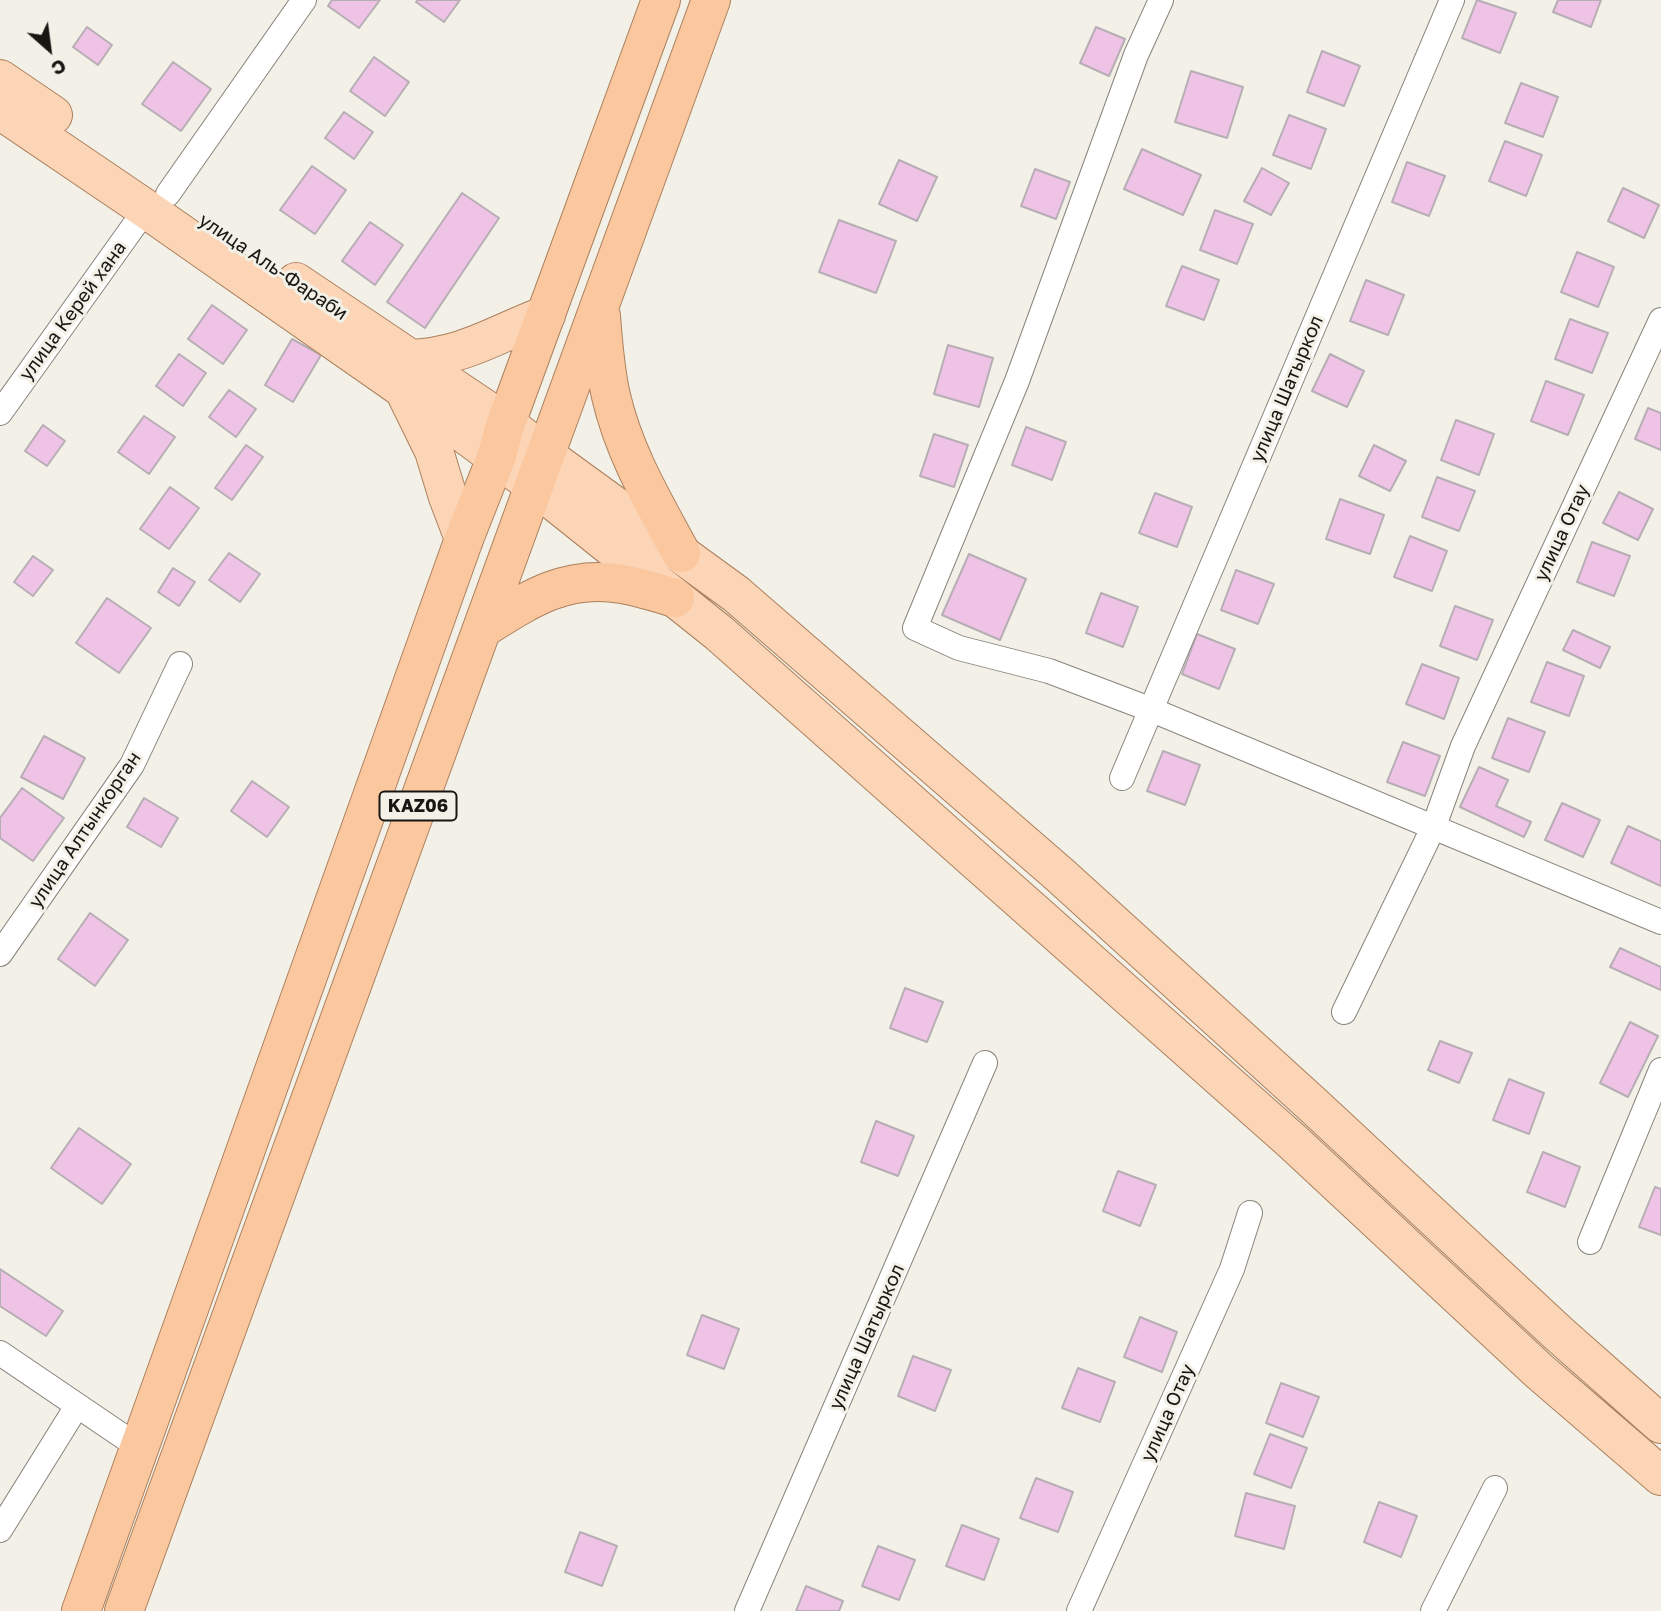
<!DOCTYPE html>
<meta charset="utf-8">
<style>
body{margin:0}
#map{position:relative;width:1661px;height:1611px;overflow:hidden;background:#f3f1e7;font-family:"Golos Text",sans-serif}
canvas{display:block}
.north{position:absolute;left:14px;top:14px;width:70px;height:70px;-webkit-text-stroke:5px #f3f1e7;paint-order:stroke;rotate:152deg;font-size:19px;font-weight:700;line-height:28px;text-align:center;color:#171613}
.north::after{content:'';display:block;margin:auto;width:24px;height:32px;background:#171613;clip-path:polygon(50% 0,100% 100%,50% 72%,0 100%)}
</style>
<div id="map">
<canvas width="1661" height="1611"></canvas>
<div class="north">С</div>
</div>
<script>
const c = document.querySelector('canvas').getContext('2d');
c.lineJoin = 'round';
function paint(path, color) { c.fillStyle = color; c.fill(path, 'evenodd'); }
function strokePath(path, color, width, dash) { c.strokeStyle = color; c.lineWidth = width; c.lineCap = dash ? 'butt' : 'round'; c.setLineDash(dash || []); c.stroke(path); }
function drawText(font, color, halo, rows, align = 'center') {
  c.font = font + ' "Golos Text",sans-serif'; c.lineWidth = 6; c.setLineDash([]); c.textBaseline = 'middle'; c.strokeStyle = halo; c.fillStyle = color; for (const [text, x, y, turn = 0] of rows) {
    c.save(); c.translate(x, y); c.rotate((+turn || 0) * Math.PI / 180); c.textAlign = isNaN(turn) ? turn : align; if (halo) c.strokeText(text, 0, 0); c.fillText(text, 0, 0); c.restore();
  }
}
const building = new Path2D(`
 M332,0h48l-21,28 -31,-22z
 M418,0h42l-16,22 -28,-20z
 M1477,0l39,13 -16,40 -38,-15z
 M1558,0h43l-10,27 -38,-15z
 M87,27l25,18 -14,20 -25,-18z
 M1096,27l29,12 -16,37 -29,-13z
 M1322,51l38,15 -16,40 -37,-14z
 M374,57l35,25 -24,34 -35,-25z
 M173,62l38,27 -30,42 -39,-27z
 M1191,71l52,16 -16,51 -52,-16z
 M1521,83l37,14 -15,40 -38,-14z
 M344,112l29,20 -19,27 -29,-21z
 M1289,115l37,14 -15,40 -38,-14z
 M1505,141l37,14 -16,41 -37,-15z
 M1142,149l59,26 -18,40 -59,-26z
 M899,160l38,17 -20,44 -38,-17z
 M1407,162l38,14 -16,40 -37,-14z
 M312,166l34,24 -31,44 -35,-24z
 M1262,168l27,15 -18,32 -27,-14z
 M1035,169l35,13 -14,37 -35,-13z
 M1623,188l36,17 -15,33 -36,-17z
 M462,193l37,25 -74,110 -38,-26z
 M1215,210l38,14 -16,40 -37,-14z
 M839,220l57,21 -20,52 -57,-21z
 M370,222l33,23 -28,40 -33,-24z
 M1577,252l37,15 -16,40 -37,-15z
 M1182,266l37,14 -15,40 -38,-14z
 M1366,280l38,15 -16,40 -38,-14z
 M212,305l35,25 -24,34 -35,-25z
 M1570,319l38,14 -16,40 -37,-14z
 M292,339l29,16 -28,47 -28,-17z
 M948,345l45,13 -14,49 -45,-13z
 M179,354l27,19 -23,33 -27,-20z
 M1330,354l34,17 -17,36 -35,-16z
 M1546,381l38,14 -16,40 -37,-14z
 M229,390l27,19 -20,28 -27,-20z
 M1648,408l13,5v37l-26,-11z
 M144,416l31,21 -26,37 -31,-22z
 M1456,420l38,14 -15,41 -38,-15z
 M43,425l22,16 -18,25 -22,-15z
 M1026,427l40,15 -14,38 -40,-15z
 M934,434l34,11 -14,42 -34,-11z
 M246,445l17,12 -31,43 -17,-12z
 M1374,445l32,16 -16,30 -31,-15z
 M1437,477l38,14 -16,40 -37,-14z
 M170,487l29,21 -30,41 -29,-20z
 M1619,492l34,17 -15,31 -35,-17z
 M1155,493l37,14 -15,40 -38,-14z
 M1340,499l44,16 -14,39 -44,-15z
 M1410,536l37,15 -15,40 -38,-14z
 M1592,542l38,14 -16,40 -37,-14z
 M229,553l31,21 -20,28 -31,-22z
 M969,554l57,25 -26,61 -58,-25z
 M33,556l20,14 -20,26 -19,-14z
 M173,568l22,14 -16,24 -21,-14z
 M1236,570l38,14 -16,40 -37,-14z
 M1101,593l37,14 -15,40 -37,-14z
 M107,598l44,30 -32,45 -43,-30z
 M1455,606l38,14 -16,40 -37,-14z
 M1573,630l37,17 -10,21 -37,-18z
 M1197,634l38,15 -16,40 -37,-15z
 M1547,662l37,14 -15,40 -38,-14z
 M1422,664l37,14 -15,41 -38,-15z
 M1508,718l37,14 -16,40 -37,-14z
 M44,736l41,22 -22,41 -42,-22z
 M1403,742l37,14 -15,40 -38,-14z
 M1163,751l37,14 -15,40 -38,-14z
 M1479,767l29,13 -12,26 35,16 -7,15 -64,-30z
 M252,781l37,26 -22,30 -36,-26z
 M22,788l42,30 -31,43 -33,-23v-20z
 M144,798l34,20 -17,29 -34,-20z
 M1562,803l38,17 -17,37 -38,-17z
 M1628,826l33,15v45l-50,-23z
 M90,913l38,27 -33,46 -37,-27z
 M1620,948l41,19v23l-51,-23z
 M905,988l38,14 -16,40 -37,-14z
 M1630,1022l28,14 -30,61 -28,-14z
 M1440,1041l32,12 -13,30 -31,-13z
 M1509,1079l35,14 -15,41 -36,-14z
 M876,1121l38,15 -16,40 -37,-14z
 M79,1128l52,36 -29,40 -51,-36z
 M1543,1152l37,15 -15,40 -38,-15z
 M1118,1171l38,14 -16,41 -37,-15z
 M1655,1187l6,2v46l-22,-8z
 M0,1269l63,42 -17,25 -46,-30z
 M702,1315l37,14 -15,40 -37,-14z
 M1140,1317l37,15 -15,40 -38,-15z
 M913,1356l38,14 -16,41 -37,-15z
 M1078,1368l37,14 -15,40 -38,-14z
 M1281,1383l38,14 -16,40 -37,-14z
 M1270,1434l37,14 -16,40 -37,-14z
 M1036,1478l37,14 -15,40 -38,-14z
 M1246,1493l49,13 -11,43 -49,-13z
 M1379,1502l38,14 -16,41 -37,-15z
 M962,1525l37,14 -15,41 -38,-14z
 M580,1532l37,14 -15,40 -37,-14z
 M878,1546l37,14 -16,40 -37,-14z
 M806,1586l37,15 -4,10h-43z`);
const minor = new Path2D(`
 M1161,0l-25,55 -119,326 -102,247 44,20 90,23 103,39 509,212
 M168,194l136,-194
 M0,413l146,-204
 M1122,778l330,-778
 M0,954l132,-189 48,-101
 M1344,1012l90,-186 29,-80 198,-426
 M1590,1242l71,-172
 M0,1353l140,95
 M0,1530l77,-124
 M747,1611l238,-548
 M1079,1611l153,-342 18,-56
 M1433,1611l62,-123`);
const primary = new Path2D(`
 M0,79l53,36
 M0,110l146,99 259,181 130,96 184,147 574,509 246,229 122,105
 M296,282l210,141 39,32 191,139 324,281 253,230 245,228 103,91
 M408,359c57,-2 87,-25 138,-44
 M407,396l27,55 14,46 16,42`);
const trunk = new Path2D(`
 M601,316c2,27 4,54 10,80 13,57 43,107 70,157
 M482,629c46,-29 83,-55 140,-45 18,3 36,9 53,14
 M81,1611l383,-1072 32,-81 10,-35 155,-423
 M124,1611l587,-1611`);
const shields = [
 [418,806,77]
];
const shieldNames = [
 ["KАZ06",418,806]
];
const streetNames = [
 ["улица Аль-Фараби",273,267,34],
 ["улица Керей хана",73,311,-54],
 ["улица Шатыркол",1287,389,-67],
 ["улица Отау",1562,533,-65],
 ["улица Алтынкорган",85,830,-56],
 ["улица Шатыркол",867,1337,-66],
 ["улица Отау",1168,1413,-66]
];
paint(building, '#efc3e5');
strokePath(building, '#b7aeb5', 2);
strokePath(minor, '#87847b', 26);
strokePath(primary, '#ab805e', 40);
strokePath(trunk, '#ab805e', 40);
strokePath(minor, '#fff', 24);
strokePath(primary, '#fcd5b6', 38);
strokePath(trunk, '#fbc79e', 38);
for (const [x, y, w] of shields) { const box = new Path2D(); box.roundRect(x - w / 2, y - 14.5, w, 29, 5); c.fillStyle = '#f3f1e7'; c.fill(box); strokePath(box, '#171613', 2); }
drawText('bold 18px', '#171613', null, shieldNames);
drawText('19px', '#171613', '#f3f1e7', streetNames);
</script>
